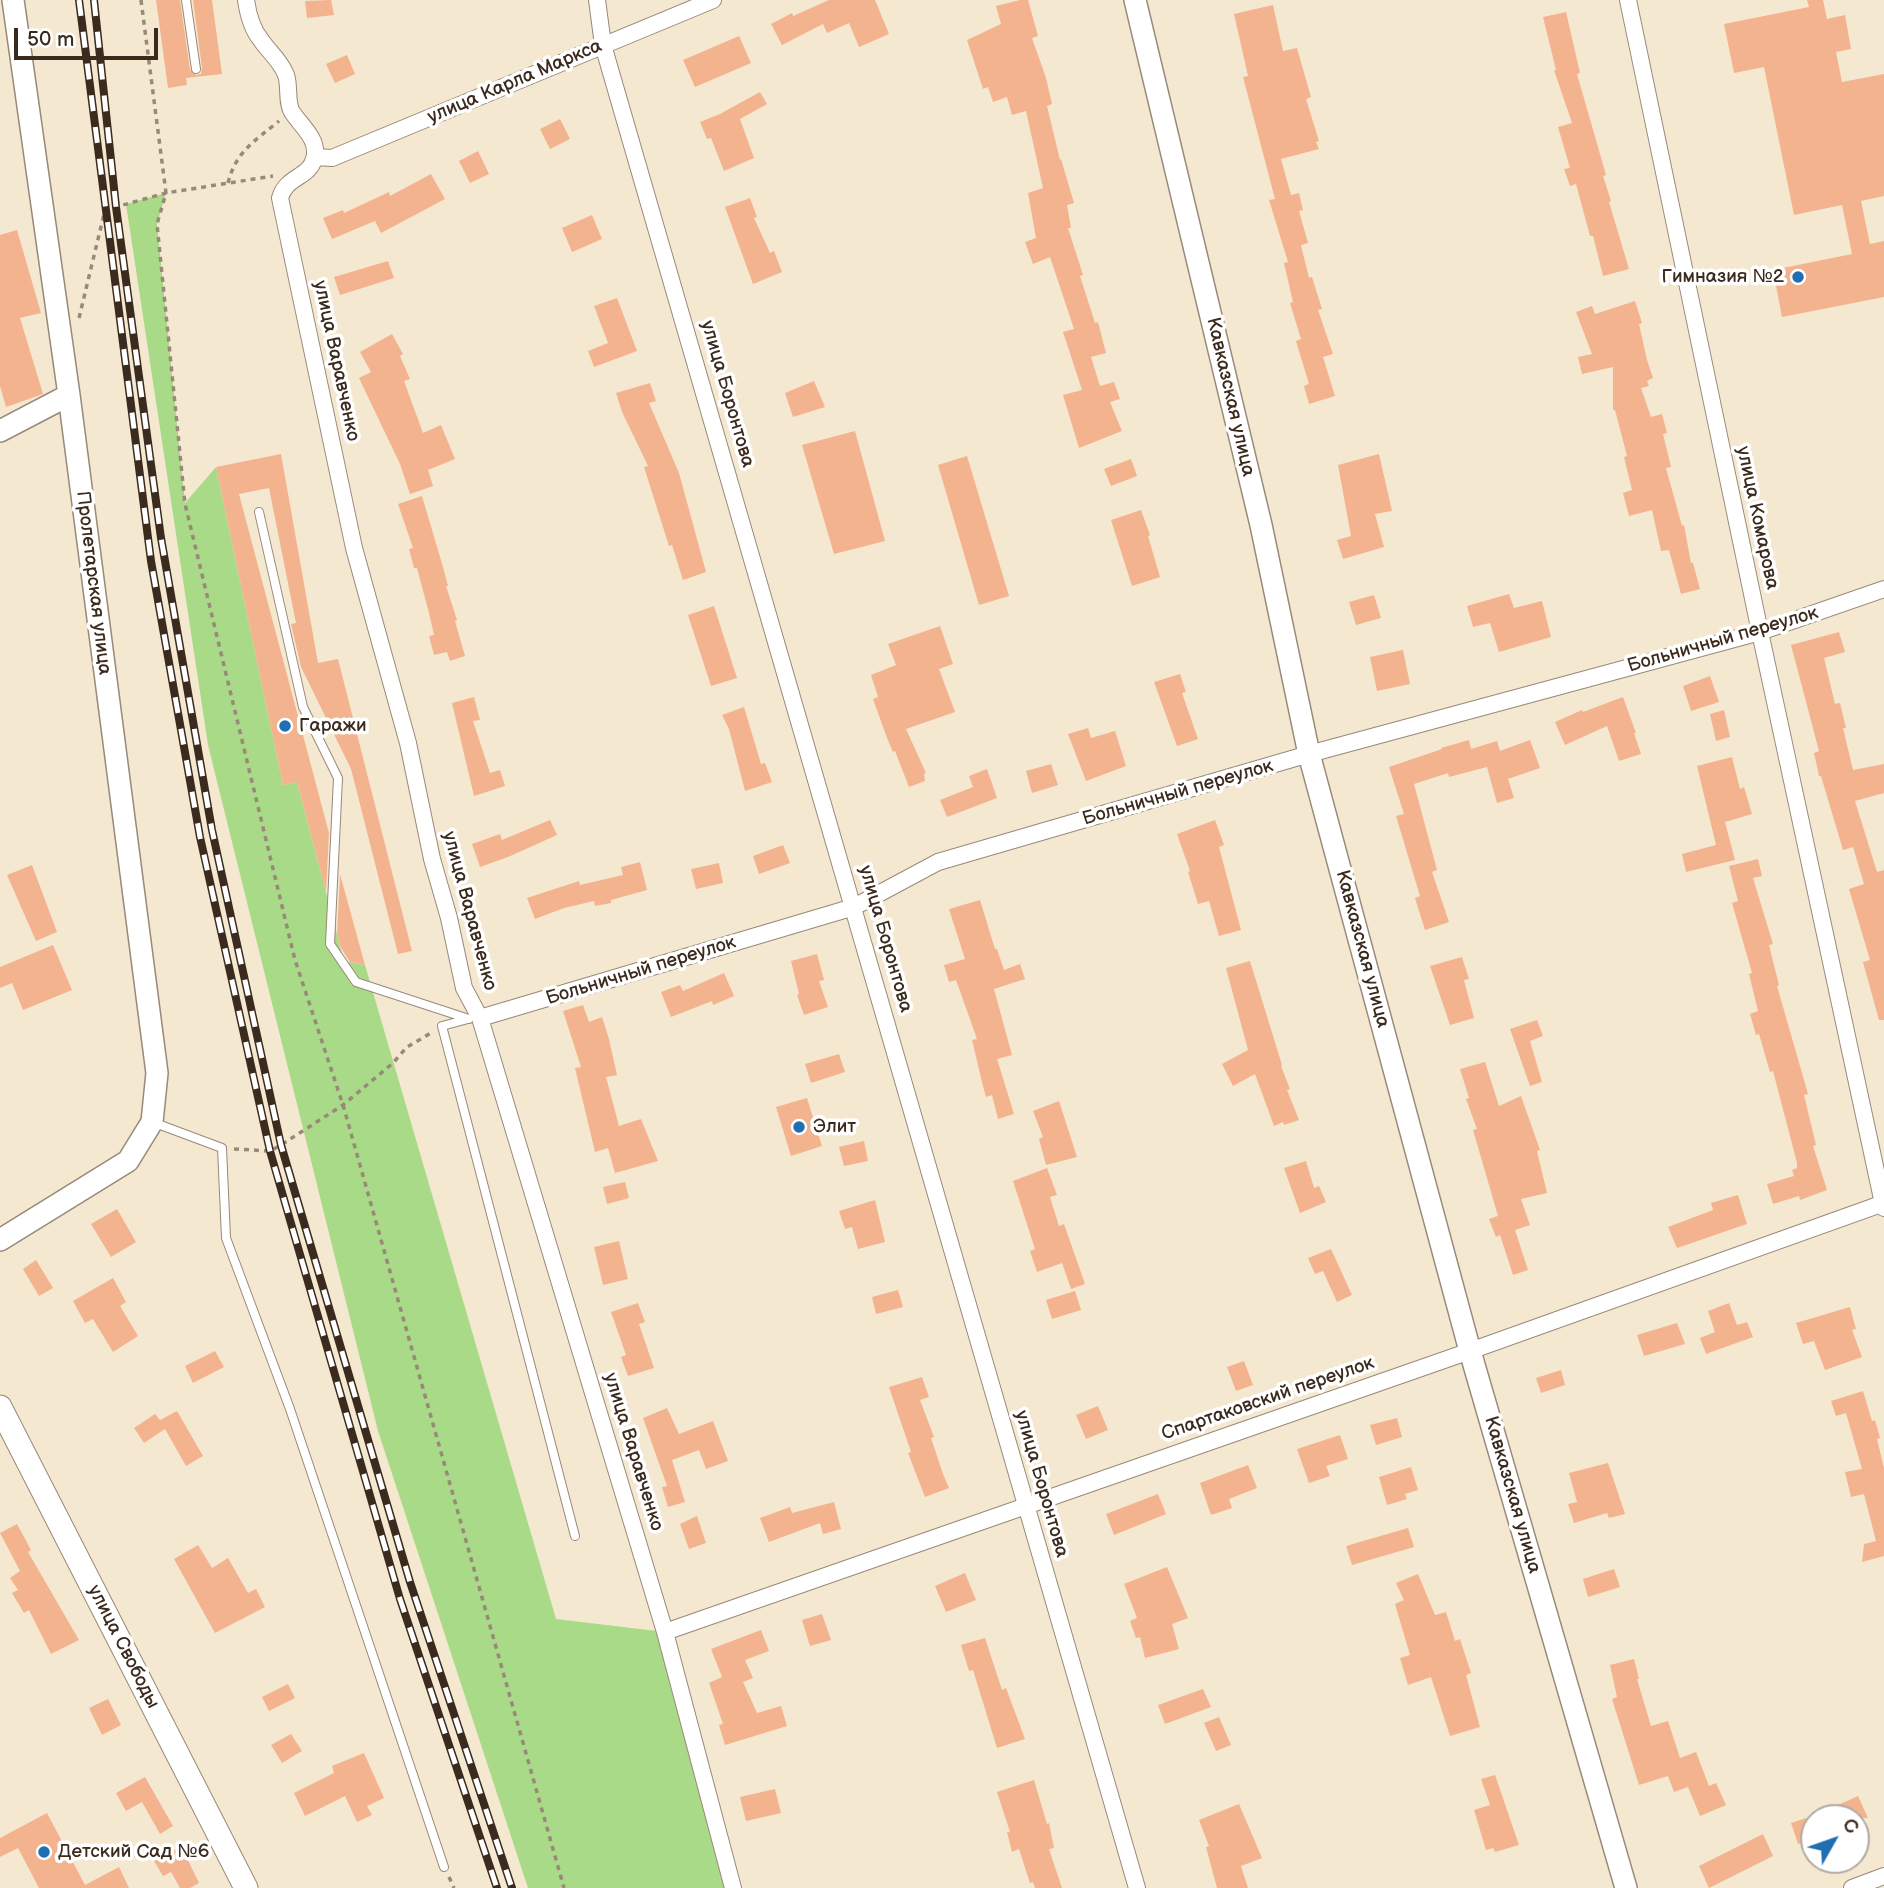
<!DOCTYPE html>
<meta charset="utf-8">
<style>
body{margin:0}
#map{position:relative;width:1884px;height:1888px;overflow:hidden;background:#f5e8d1;font-family:"Balsamiq Sans",sans-serif}
canvas{display:block}
.north{position:absolute;left:1800px;top:1804px;width:70px;height:70px;box-sizing:border-box;background:#fff;border:2px solid #b1aaa5;border-radius:50%;rotate:50deg;font-size:19px;font-weight:700;line-height:28px;text-align:center;color:#3b2a1e}
.north::after{content:'';display:block;margin:auto;width:24px;height:32px;background:#1f6fb2;clip-path:polygon(50% 0,100% 100%,50% 72%,0 100%)}
.scale{position:absolute;left:14px;top:28px;width:144px;height:32px;box-sizing:border-box;border:4px solid #3b2a1e;border-top:0;padding-left:9px;font-size:21px;line-height:24px;white-space:nowrap;color:#3b2a1e;-webkit-text-stroke:5px #fff;paint-order:stroke}
</style>
<div id="map">
<canvas width="1884" height="1888"></canvas>
<div class="north">С</div>
<div class="scale">50 m</div>
</div>
<script>
const c = document.querySelector('canvas').getContext('2d');
c.lineJoin = 'round';
function paint(path, color) { c.fillStyle = color; c.fill(path, 'evenodd'); }
function strokePath(path, color, width, dash) { c.strokeStyle = color; c.lineWidth = width; c.lineCap = dash ? 'butt' : 'round'; c.setLineDash(dash || []); c.stroke(path); }
function drawText(font, color, halo, rows, align = 'center') {
  c.font = font + ' "Balsamiq Sans",sans-serif'; c.lineWidth = 7; c.setLineDash([]); c.textBaseline = 'middle'; c.strokeStyle = halo; c.fillStyle = color; for (const [text, x, y, turn = 0] of rows) {
    c.save(); c.translate(x, y); c.rotate((+turn || 0) * Math.PI / 180); c.textAlign = isNaN(turn) ? turn : align; if (halo) c.strokeText(text, 0, 0); c.fillText(text, 0, 0); c.restore();
  }
}
const green = new Path2D(`
 M166,193l-9,31 28,279 31,-36 67,318 14,-3 47,179 21,4 191,654 109,13 68,256h-205l-150,-457 -170,-686 -82,-541z`);
const building = new Path2D(`
 M156,0h24l10,70 6,5 5,-1 1,-6 -9,-68h19l10,74 -36,4 1,7 -19,3z
 M331,0l3,15 -27,3 -2,-17z
 M829,0h46l14,34 -30,13 -10,-24 -22,10 -4,-9 -41,21 -11,-21 21,-11 1,3z
 M1020,0h8l10,36 -6,2 14,40 6,26 -5,2 13,54 1,-1 13,44 -7,2 4,23h-3l15,47 -3,1 15,47 3,-1 8,31 -15,4 9,29 14,-4 6,17 -10,3 12,29 -43,17 -16,-53 19,-5 -19,-58 11,-3 -24,-72 -17,7 -8,-22 11,-4 -8,-45 15,-5 -17,-77 -14,4 -5,-18 -14,5 -5,-15 -5,2 -16,-49 34,-16 -5,-18z
 M1807,0h16l4,19 18,-4 6,34 -15,3 6,30 42,-8v122l-23,5 9,43 14,-3v56l-102,20 -9,-47 79,-16 -10,-49 -48,10 -30,-148 -30,6 -10,-49 85,-17z
 M1273,5l10,46 14,-3 14,49 -5,2 13,42 -3,1 3,7 -38,10 10,36 8,-2 4,17 -4,1 9,32 -7,2 8,33 3,-1 10,32 -4,1 15,44 -10,3 12,39 -26,8 -5,-18 5,-2 -13,-43 5,-2 -11,-36 3,-1 -9,-39 4,-1 -19,-62 6,-1 -32,-122 5,-1 -14,-62z
 M1566,12l14,61 -3,1 29,101 -3,1 8,25 -2,1 20,67 -26,7 -10,-40h-3l-14,-52 -6,2 -6,-17 6,-1 -12,-41 14,-4 -18,-53h2l-13,-53z
 M739,36l12,27 -56,24 -12,-27z
 M347,55l8,19 -20,9 -9,-19z
 M760,92l7,12 -27,15 14,39 -30,13 -13,-33 -4,1 -7,-17 20,-8z
 M560,119l10,20 -20,10 -10,-20z
 M478,151l11,23 -19,9 -11,-22z
 M431,174l14,25 -64,34 -6,-12 -43,18 -9,-21 20,-8 1,3 45,-21 1,4z
 M750,198l7,19 -3,1 16,35 4,-2 8,21 -29,12 -28,-77z
 M592,215l10,24 -30,13 -10,-24z
 M17,230l24,83 -21,5 23,76 -37,13 -6,-21v-151z
 M388,261l6,17 -54,17 -6,-18z
 M617,298l20,53 -43,16 -6,-16 20,-8 -14,-37z
 M1635,301l7,22 -3,1 8,36 6,18 -6,3 2,5 -8,2 10,29 11,-3 5,19 -4,1 8,33 -5,1 16,58 2,-1 7,38h2l7,26 -19,5 -12,-44 -8,1 -9,-41 -23,6 -6,-23 9,-3 -8,-33 3,-1 -12,-46h-2v-43l-31,7 -4,-17 14,-3 -16,-42 16,-6 3,8z
 M392,334l11,20 -3,2 10,23 -6,2 19,52 18,-8 14,34 -27,11 5,16 -23,8 -10,-30 -41,-86 12,-6 -11,-20z
 M814,381l11,26 -32,10 -8,-24z
 M650,383l6,18 -7,2 30,70 27,99 -23,8 -11,-35 -3,1 -25,-79 4,-1 -26,-54 -6,-19z
 M855,431l30,110 -51,13 -32,-109z
 M281,454l37,209 20,-4 74,292 -14,3 -47,-185 -50,-102 -10,-43 5,-1 -27,-135 -30,6 90,339 -3,59 -29,-110 -14,3 -67,-318z
 M1379,454l13,57 -17,3 9,33 -41,12 -6,-19 14,-4 -13,-71z
 M967,456l42,140 -30,9 -41,-140z
 M1131,459l6,17 -26,10 -7,-17z
 M422,496l21,71 5,19h-2l11,34 -2,1 10,35 -15,5 -3,-9 -13,3 -5,-19 5,-1 -5,-22 -12,-45h-3l-5,-19 4,-1 -15,-44z
 M1141,510l9,25 -2,1 12,41 -28,9 -21,-66z
 M1509,594l5,14 28,-7 9,36 -52,15 -9,-29 -17,4 -6,-21z
 M1374,595l7,23 -25,7 -7,-23z
 M714,606l23,72 -26,8 -23,-71z
 M940,626l13,38 -14,5 16,43 -49,17 20,44 -2,1 1,7 -16,6 -14,-36 -2,1 -6,-14 -14,-39 5,-2 -7,-22 25,-10 -8,-21z
 M1839,632l6,20 -21,6 11,46 5,-1 6,25h-3l10,42 31,-6v29l-29,8 22,71 7,-2v150h-5l-16,-58 7,-2 -21,-71 15,-5 -11,-37 -10,3 -22,-74h-2l-5,-23 5,-2 -28,-106z
 M1403,650l7,34 -33,7 -7,-34z
 M1180,674l6,18 -4,1 16,46 -21,7 -23,-64z
 M1710,676l9,26 -28,9 -8,-25z
 M474,697l6,23 -7,1 17,52 10,-3 5,16 -31,10 -22,-93z
 M1623,697l13,36h-2l7,21 -22,7 -12,-35 -42,19 -10,-23 27,-12 1,2z
 M744,707l17,57 4,-1 7,19 -27,9 -16,-62 -7,-14z
 M1724,710l6,27 -14,4 -6,-27z
 M1088,728l3,10 24,-7 11,35 -40,15 -18,-47z
 M1469,740l2,9 26,-8 3,10 30,-11 10,28 -32,11 6,19 -17,5 -10,-36 -38,10 -1,-4 -34,11 23,86 -5,2 17,50 -24,8 -10,-32 5,-2 -24,-80 8,-2 -15,-47 53,-18 -1,-1z
 M1732,757l8,32 4,-2 8,27 -27,8 10,38 -49,12 -4,-18 34,-9 -19,-79z
 M1051,764l7,21 -26,8 -6,-22z
 M987,769l10,29 -50,19 -7,-17 33,-13 -4,-11z
 M550,820l7,15 -49,22 -28,10 -8,-23 28,-10 2,6z
 M1215,820l9,25 -5,2 22,83 -22,6 -10,-35 -11,3 -10,-32 2,-1 -13,-37z
 M783,845l7,18 -31,11 -6,-18z
 M1758,859l4,17 -9,2 20,66 -4,1 10,40 -2,1 31,108 -4,1 12,50 -3,1 14,44 -27,10 -1,-4 -26,8 -6,-20 27,-8 -2,-6 5,-2v-5l-24,-92 -3,1 -11,-38 -3,1 -6,-21 8,-3 -9,-37 3,-1 -20,-70 6,-2 -9,-35z
 M640,862l7,28 -36,10v3l-16,3 -1,-5 -30,7 -29,11 -8,-21 52,-17 1,4 43,-10 -2,-8z
 M719,863l4,20 -27,6 -5,-20z
 M32,865l25,67 -21,9 -29,-66z
 M340,874l25,91 -15,-3 -9,-14 -4,-14z
 M980,900l15,49h2l7,21 16,-6 5,15 -31,10 18,66 -15,4 17,55 -16,5 -6,-24 -6,2 -4,-15 -10,-42 5,-1 -21,-59 -7,2 -5,-17 21,-6 -16,-50z
 M53,945l19,45 -49,20 -11,-27 -12,5v-21z
 M817,954l7,26 -5,1 9,26 -24,8 -7,-20 2,-1 -8,-33z
 M1462,957l7,22 -5,1 10,38 -24,7 -20,-59z
 M1250,961l32,104 -1,1 9,23 -3,1 12,30 -15,5 -1,-3 -9,4 -19,-52 -22,12 -11,-22 26,-14 -22,-82z
 M724,973l10,23 -21,9 -1,-4 -41,16 -10,-25 19,-7 3,6z
 M583,1005l6,17 13,-5 7,22 8,36 -11,2 13,49 22,-7 17,42 -43,12 -7,-25 -13,4 -20,-84 6,-1 -18,-56z
 M1537,1020l6,16 -13,5 12,41 -12,4 -20,-57z
 M839,1054l6,18 -34,11 -6,-19z
 M1485,1062l14,44 22,-10 19,54 -3,1 10,42 -26,6 9,26 -15,5 13,40 -15,5 -13,-40 -4,2 -7,-18 9,-3 -25,-86 4,-1 -11,-30 3,-1 -9,-29z
 M807,1098l15,48 -31,10 -15,-49z
 M1059,1101l18,56 -31,8 -7,-26 4,-2 -10,-26z
 M864,1141l4,20 -24,5 -5,-19z
 M1306,1161l8,27 5,-2 7,16 -26,11 -16,-45z
 M1047,1168l10,27 -7,2 9,29 5,-2 21,60 -14,5 -9,-26 -25,9 -7,-21 5,-2 -22,-68z
 M625,1182l4,16 -22,6 -4,-17z
 M1738,1195l9,29 -70,24 -9,-21 45,-17 -2,-7z
 M875,1200l10,42 -27,7 -6,-22 -7,2 -6,-18z
 M117,1209l19,33 -25,15 -20,-33z
 M619,1241l9,38 -25,6 -9,-38z
 M1331,1249l21,46 -15,7 -14,-31 -8,3 -7,-16z
 M36,1260l17,28 -14,8 -16,-27z
 M113,1278l13,24 -6,4 18,30 -25,16 -20,-33 -8,4 -12,-22z
 M898,1290l5,17 -27,7 -4,-17z
 M1075,1291l6,19 -29,9 -6,-19z
 M638,1303l7,19 -6,2 15,44 -26,8 -7,-19 5,-2 -15,-43z
 M1729,1303l8,22 10,-3 6,15 -47,17 -6,-16 15,-6 -7,-21z
 M1850,1307l6,22 -4,1 10,27 -37,13 -11,-29 -11,3 -7,-21z
 M1677,1323l8,21 -41,12 -7,-21z
 M215,1351l9,16 -31,16 -8,-17z
 M1244,1361l9,24 -17,6 -9,-24z
 M1561,1370l4,15 -24,8 -5,-15z
 M922,1377l7,20 -9,3 14,37 -3,1 12,36 6,14 -24,9 -17,-44 3,-1 -22,-65z
 M1863,1391l9,30 3,-1 5,18 -3,1 7,29v88l-22,6 2,-18 12,-3 -12,-47 -13,3 -6,-25 17,-3 -16,-56 -10,3 -5,-15z
 M1098,1406l10,24 -22,9 -10,-24z
 M667,1408l12,26 34,-13 15,40 -22,8 -7,-19 -27,10 13,42 -17,5 -6,-20 5,-1 -24,-68z
 M177,1411l26,45 -17,10 -21,-37 -21,14 -10,-15 21,-14 5,6z
 M1397,1418l5,19 -26,8 -6,-20z
 M1340,1435l8,24 -22,7 4,10 -21,7 -12,-34z
 M1608,1463l17,51 -16,4 -2,-5 -33,10 -6,-19 9,-2 -8,-29z
 M1248,1465l9,23 -28,11 3,9 -21,7 -11,-32z
 M1411,1467l7,23 -13,4 2,5 -20,6 -8,-28z
 M1158,1494l8,20 -52,21 -8,-21z
 M834,1502l7,27 -18,5 -3,-11 -51,19 -9,-24 30,-11 2,6z
 M697,1516l9,27 -17,6 -9,-25z
 M17,1524l14,26 -3,2 51,88 -28,14 -22,-44 -5,3 -12,-20 6,-3 -8,-12 10,-7 -20,-38z
 M1408,1528l6,19 -62,18 -6,-19z
 M198,1545l14,23 16,-10 20,35 8,-4 9,18 -50,26 -41,-74z
 M1167,1567l21,51 -16,6 7,25 -34,9 -5,-21 -4,1 -6,-17 7,-3 -13,-34z
 M1614,1569l6,18 -32,10 -5,-18z
 M965,1573l11,27 -30,12 -11,-26z
 M1418,1574l17,41 11,-3 9,29 5,-2 11,34 -5,2 14,52 -30,9 -19,-59 -23,8 -8,-27 10,-3 -15,-51 9,-4 -8,-17z
 M822,1614l9,26 -21,6 -8,-26z
 M761,1630l8,21 -24,9 8,18 -10,4 14,31 24,-7 6,20 -62,19 -6,-20 4,-1 -14,-41 13,-6 -11,-28z
 M985,1638l17,52 4,-2 19,51 -28,9 -24,-78 -4,1 -8,-26z
 M1634,1659l5,20h-2l14,47 17,-5 12,37 16,-6 13,34 7,-3 10,22 -26,11 -12,-29 -14,5 -6,-16 -29,9 -27,-86 5,-2 -7,-32z
 M288,1684l7,14 -26,13 -7,-14z
 M1203,1689l8,18 -46,17 -7,-19z
 M108,1699l13,26 -19,10 -13,-27z
 M1219,1717l12,28 -15,6 -12,-28z
 M291,1734l11,17 -20,12 -11,-18z
 M364,1753l20,45 -17,8 5,9 -15,7 -12,-26 -40,20 -11,-23 40,-20 -2,-7z
 M1495,1775l24,70 -24,7 -2,-4 -7,2 -12,-40 16,-5 -9,-26z
 M145,1777l28,49 -13,8 -18,-32 -16,9 -10,-18z
 M1034,1780l13,44 2,-1 5,25 -5,1 13,39h-27l-2,-6 -3,1 -11,-34 -7,3 -5,-20h3l-13,-40z
 M775,1789l6,24 -35,8 -6,-24z
 M1858,1796l10,22h-24l-6,-13z
 M1239,1804l23,54 -21,8 7,22h-31l-11,-41 3,-1 -10,-26z
 M47,1813l38,72 34,-18 10,21h-90l-21,-40 -18,9v-19z
 M1806,1818l7,22 -15,4 -7,-21z
 M1763,1834l10,22 -64,32 -10,-22z
 M181,1846l18,37 -9,5h-10l-9,-16 -8,4 -9,-15z`);
const path = new Path2D(`
 M141,0l25,193 -9,31 28,280 110,456 48,145 221,783
 M228,183c8,-32 27,-42 51,-62
 M79,318l26,-108 61,-17 107,-17
 M234,1149l36,2 11,-6 62,-40 50,-42 14,-16 24,-14
 M449,1877l5,11`);
const service = new Path2D(`
 M186,0l10,69
 M259,512l44,195 35,71 -8,166 26,38 113,37
 M468,1019l-26,7 133,510
 M155,1123l67,25 4,90 64,171 154,458`);
const minor = new Path2D(`
 M246,0c2,14 6,29 15,40 8,12 20,21 25,35 4,11 0,27 6,37 9,14 28,28 22,47 -5,19 -28,17 -34,39l74,350 54,195 24,116 17,59 15,70 16,30 185,614 68,256
 M597,0l6,45 534,1843
 M1628,0l132,632 124,576
 M315,157l17,1 381,-158
 M480,1018l374,-111 84,-45 371,-108 451,-122 124,-43
 M665,1632l805,-281 414,-148
 M1852,1888l32,-12`);
const tertiary = new Path2D(`
 M1135,0l126,525 48,229 161,597 156,537
 M0,431l69,-36
 M0,1240l128,-79 24,-39 5,-49 -88,-678 -56,-395`);
const secondary = new Path2D(`
 M0,1407l246,481`);
const rail = new Path2D(`
 M79,0l72,561 49,276 70,314 130,448 97,289
 M94,0l22,207 45,331 51,292 69,315 129,437 102,306`);
const markers = [
 [1798,277,7,"#1f6fb2"],
 [285,726,7,"#1f6fb2"],
 [799,1127,7,"#1f6fb2"],
 [44,1852,7,"#1f6fb2"]
];
const streetNames = [
 ["улица Карла Маркса",515,82,-23],
 ["улица Варавченко",336,361,78],
 ["улица Боронтова",727,394,74],
 ["Кавказская улица",1230,397,77],
 ["улица Комарова",1757,518,78],
 ["Пролетарская улица",93,583,83],
 ["Больничный переулок",1723,640,-16],
 ["Больничный переулок",1178,793,-16],
 ["улица Варавченко",469,911,75],
 ["улица Боронтова",885,939,74],
 ["Кавказская улица",1362,949,75],
 ["Больничный переулок",641,971,-17],
 ["Спартаковский переулок",1268,1399,-19],
 ["улица Варавченко",633,1452,73],
 ["улица Боронтова",1041,1484,74],
 ["Кавказская улица",1512,1495,74],
 ["улица Свободы",123,1647,63]
];
const poiNames = [
 ["Гимназия №2",1784,277,"right"],
 ["Гаражи",299,726],
 ["Элит",813,1127],
 ["Детский Сад №6",58,1852]
];
paint(green, '#a9da88');
paint(building, '#f3b38e');
strokePath(service, '#988978', 10);
strokePath(minor, '#988978', 18);
strokePath(tertiary, '#988978', 24);
strokePath(secondary, '#988978', 25);
strokePath(path, '#988978', 3.5, [5, 5]);
strokePath(service, '#fff', 8);
strokePath(minor, '#fff', 16);
strokePath(tertiary, '#fff', 21);
strokePath(secondary, '#fff', 23);
strokePath(rail, '#3b2a1e', 8);
strokePath(rail, '#fff', 5, [16]);
for (const [x, y, r, color] of markers) { const dot = new Path2D(); dot.arc(x, y, r, 0, 2 * Math.PI); c.fillStyle = color; c.fill(dot); strokePath(dot, '#fff', 2.5); }
drawText('19px', '#3b2a1e', '#fff', streetNames);
drawText('19px', '#3b2a1e', '#fff', poiNames, 'left');
</script>
